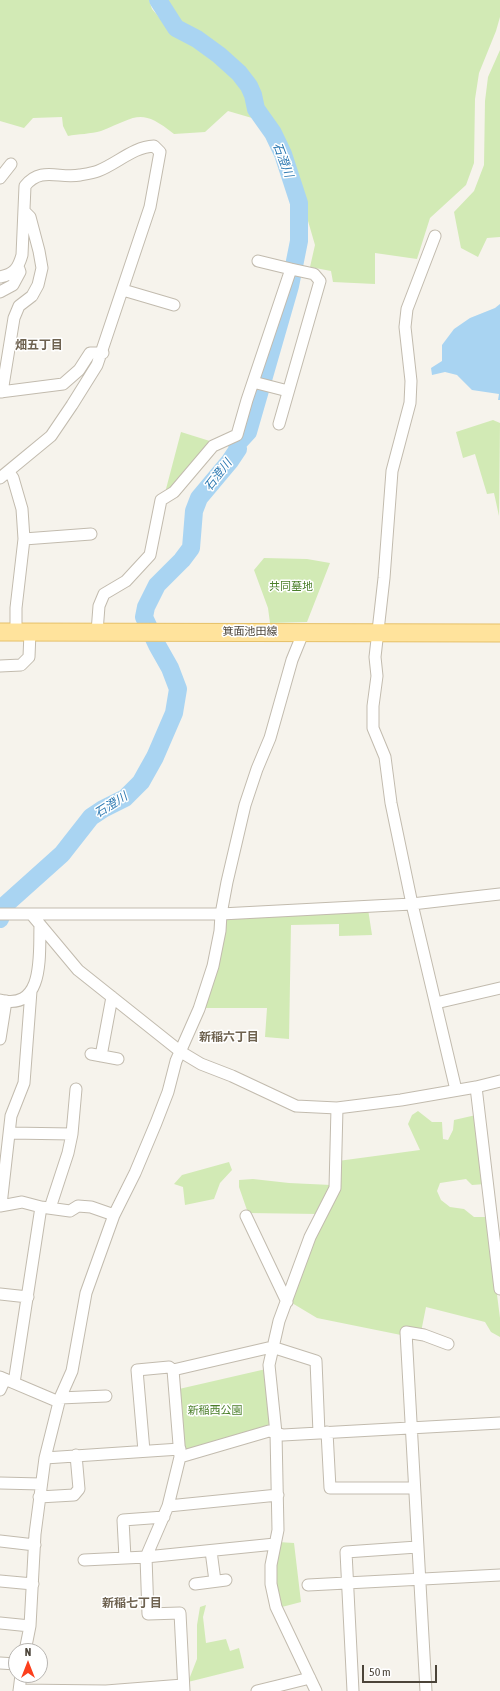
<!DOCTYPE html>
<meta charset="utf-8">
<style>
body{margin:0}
#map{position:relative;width:500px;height:1691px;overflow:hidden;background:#f6f3ec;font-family:"Asap Condensed",sans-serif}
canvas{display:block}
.north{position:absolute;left:8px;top:1643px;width:40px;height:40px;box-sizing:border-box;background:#fff;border:1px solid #b7b4b0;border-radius:50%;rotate:0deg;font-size:11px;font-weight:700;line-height:16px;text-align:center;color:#4b4439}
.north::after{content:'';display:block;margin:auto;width:14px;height:18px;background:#fc3f1d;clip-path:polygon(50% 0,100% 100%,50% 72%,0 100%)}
.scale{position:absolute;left:362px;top:1665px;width:75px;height:18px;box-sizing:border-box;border:2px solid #4b4439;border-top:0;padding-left:5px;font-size:12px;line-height:14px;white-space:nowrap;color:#4b4439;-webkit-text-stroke:3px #fff;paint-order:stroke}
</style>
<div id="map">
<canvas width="500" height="1691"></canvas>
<div class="north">N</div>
<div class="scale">50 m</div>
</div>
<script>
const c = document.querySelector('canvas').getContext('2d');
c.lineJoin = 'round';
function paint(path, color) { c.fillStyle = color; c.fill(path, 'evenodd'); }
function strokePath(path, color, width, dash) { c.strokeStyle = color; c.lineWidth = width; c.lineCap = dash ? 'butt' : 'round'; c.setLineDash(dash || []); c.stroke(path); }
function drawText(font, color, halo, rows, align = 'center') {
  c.font = font + ' "Asap Condensed","Noto Sans JP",sans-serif'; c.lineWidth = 3; c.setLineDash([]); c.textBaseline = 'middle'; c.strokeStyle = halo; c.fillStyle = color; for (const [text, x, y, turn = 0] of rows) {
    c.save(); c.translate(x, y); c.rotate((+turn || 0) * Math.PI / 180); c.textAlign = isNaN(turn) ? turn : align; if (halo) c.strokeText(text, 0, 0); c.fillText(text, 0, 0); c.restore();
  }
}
const green = new Path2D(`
 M0,0h149l3,9 19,22 20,11 22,16 30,29 9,31 -24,-7 -23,21 -31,2c-34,-27 -37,-17 -73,-3 -10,3 -23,3 -33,5l-5,-10 -1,-9 -29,1 -9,10 -24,-7z
 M166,0h334v17l-4,14 -17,42 -4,26 -1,64 -8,22 -36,33 -13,41 -42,-6v31l-42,-2 -2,-11 -21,-4 5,-22 -25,-86 -11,-24 -18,-35 -3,-10 -14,-22 -21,-20 -23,-15 -21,-11z
 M500,50v187l-13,1 -9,19 -17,-9 -7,-36 20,-21 10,-26 1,-64 3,-24z
 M493,420l7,3 -1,93 -5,-23 -7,1 -12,-40 -12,4 -7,-26z
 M181,432l32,10 -42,49 -5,-2z
 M264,558l43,1 23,4 -23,59 -37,1 -2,-15 -14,-38z
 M368,909l4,26 -33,1v-12l-48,1 -2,114 -24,-2 2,-29h-66l22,-91z
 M418,1111l14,11h10l1,17 5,1 5,-10 1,-10 22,-5 9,69 -13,1 -6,-6 -26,4 -3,8 4,9 9,7 14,2 10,8h13l13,101v19l-9,-5 -6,-10 -59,-15 -5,25 -20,3 -84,-17 -25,-15 20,-65 26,-50v-27l82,-11 -12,-26 4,-9z
 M229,1162l3,8 -12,13 -6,16 -29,6 -2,-18 -9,-3 8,-9z
 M253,1179l36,4 42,2 -13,29 -70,-1 -9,-26v-7z
 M266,1369l6,57 -86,25 -3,-2 -4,-60z
 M278,1542l16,1 7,59 -23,6 -4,-21z
 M206,1605l-3,12 3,26 20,-4 4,12 9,-3 5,20 -56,14 9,-23v-34l3,-18z`);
const water = new Path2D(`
 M500,304v96h-2l1,-6 -27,-4 -15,-15 -12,-3 -13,3 -1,-7 11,-7v-16l12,-16 16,-11 25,-10z`);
const river = new Path2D(`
 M0,919l5,-14 57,-51 29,-37 12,-8 22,-11 16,-16 14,-25 19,-44 4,-24 -8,-21 -13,-23 -13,-28 2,-10 11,-22 25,-25 9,-12 3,-37 5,-13 31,-37 8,-12 -1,-5 11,-12 42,-146 9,-45v-38l-16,-49 -10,-21 -17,-24 -3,-14 -4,-9 -10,-13 -20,-18 -22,-16 -21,-11 -18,-28`);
const minor = new Path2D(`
 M0,178l11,-14
 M435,236l-28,73 -2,18 6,54 -1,22 -18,68 -8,107 -9,79 2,19 -4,30v22l12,29 6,46 21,101 44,186
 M258,261l33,8
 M0,277c14,-3 18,-8 22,-22l3,-69c16,-20 34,-7 55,-11 6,-1 13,-2 18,-4 20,-8 35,-24 56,-25l6,6 -10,55 -53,158 -25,40 -21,31 -51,42
 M123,290l51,15
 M0,292l13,-7 7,-13 -1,-3
 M253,382l35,9
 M0,392l63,-8 16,-14 11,-17h13
 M2,392l12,-74 5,-12 13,-10 6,-11 4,-17 -3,-17 -9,-34 -6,-6
 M9,472l4,6 9,31 2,30 -8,69v24
 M24,539l67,-5
 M97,632l2,-26 5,-12 22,-13 24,-26 11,-55 13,-8 39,-46 24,-11 10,-35 44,-131 23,5 6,7 -41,143
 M0,666l21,-1 8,-8 1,-25
 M0,914h221l191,-10 88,-10
 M32,915l46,55 103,82 20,12 31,12 64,30 41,2 64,-8 75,-13 24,-6
 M0,1000c45,11 39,-46 40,-74
 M436,1003l64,-15
 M0,1039l6,-38
 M91,1054l27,5
 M101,1056l11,-59
 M476,1087l24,202
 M10,1133l62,1
 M1,1205l10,-89 13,-33 7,-92
 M0,1206l22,-4 19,5 29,4 8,-5 13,1 23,8
 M50,1208l18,-55 4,-19 4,-45
 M246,1216l41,86
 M0,1294l28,3
 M173,1370l99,-23 44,14 3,72
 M0,1377l59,25
 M14,1383l27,-176
 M0,1390l5,-11
 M60,1398l46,-2
 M327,1432l3,56h84
 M144,1451l-7,-81 32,-3 4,3 7,87 -12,49 -22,51 2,57 32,-1 4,78
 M180,1457l89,-26 14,4 217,-12
 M45,1458l135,-9
 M0,1483l41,1
 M39,1497l35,-2 5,-6 -3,-34
 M168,1506l110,-11
 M0,1541l35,4
 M211,1551l4,30
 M125,1558l-2,-38 41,-3
 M84,1560l62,-3 129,-13
 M0,1581l33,3
 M195,1584l31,-4
 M308,1585l192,-10
 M0,1623l30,3
 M25,1651l5,-25 5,-92 10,-76 15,-60 12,-27 14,-78 28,-78 21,-42 21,-50 12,-31 8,-31 23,-52 14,-43 7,-35 1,-17 6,-32 18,-77 12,-36 13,-31 22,-78 11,-27
 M0,1663l16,1
 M19,1690l87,1 77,-6
 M19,1691l2,-16
 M257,1691l53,-13
 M316,1691l-40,-84 -5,-23v-19l7,-35 -2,-97 -7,-68 10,-44 31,-84 25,-49 2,-80
 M353,1691l-7,-139 71,-5
 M426,1691l-20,-359 18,3 24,9`);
const primary = new Path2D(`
 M0,632l500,1`);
const parkNames = [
 ["共同墓地",291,587],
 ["新稲西公園",215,1411]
];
const streetNames = [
 ["箕面池田線",250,632]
];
const waterNames = [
 ["石澄川",283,160,69],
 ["石澄川",218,475,-52],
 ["石澄川",111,805,-32]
];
const neighbourhoodNames = [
 ["畑五丁目",39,345],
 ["新稲六丁目",229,1037],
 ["新稲七丁目",132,1603]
];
paint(green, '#d2eab5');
paint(water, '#a9d4f2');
strokePath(river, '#a9d4f2', 18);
strokePath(minor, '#c2bbae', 13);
strokePath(primary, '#e6c16a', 19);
strokePath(minor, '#fff', 11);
strokePath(primary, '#ffe39c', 17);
drawText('11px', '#4a7f2a', '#fff', parkNames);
drawText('11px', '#4b4439', '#fff', streetNames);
drawText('italic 12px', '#2e7ab2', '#fff', waterNames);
drawText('bold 12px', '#6e6250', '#fff', neighbourhoodNames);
</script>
